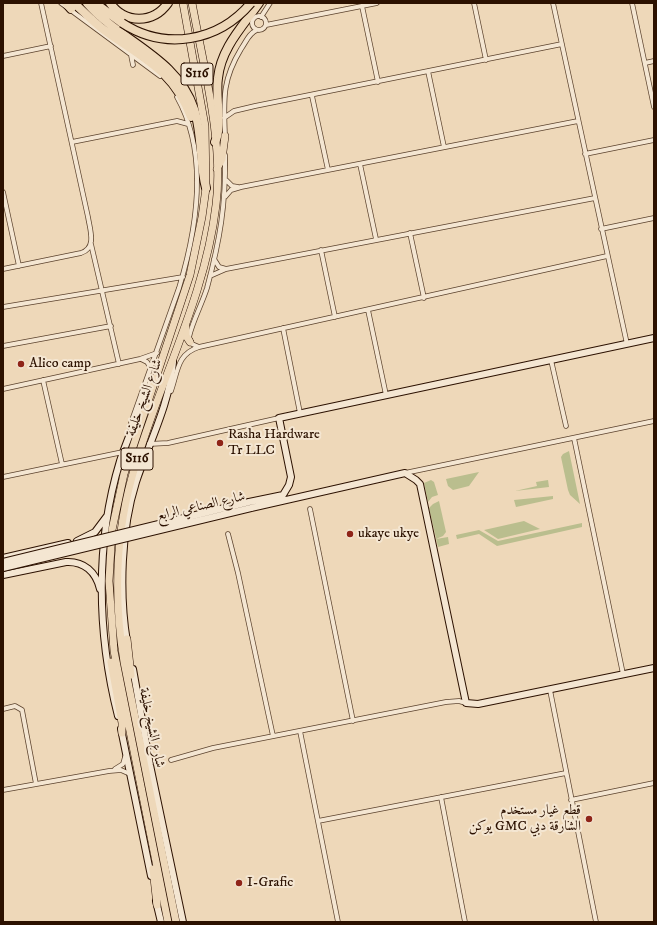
<!DOCTYPE html>
<meta charset="utf-8">
<style>
body{margin:0}
#map{position:relative;width:657px;height:925px;overflow:hidden;background:#eed8b9;font-family:"IM FELL DW Pica",serif}
canvas{display:block}
.frame{position:absolute;inset:0;border:4px solid #2c1100;pointer-events:none}
</style>
<div id="map">
<canvas width="657" height="925"></canvas>
<div class="frame"></div>
</div>
<script>
const c = document.querySelector('canvas').getContext('2d');
c.lineJoin = 'round';
function paint(path, color) { c.fillStyle = color; c.fill(path, 'evenodd'); }
function strokePath(path, color, width, dash) { c.strokeStyle = color; c.lineWidth = width; c.lineCap = dash ? 'butt' : 'round'; c.setLineDash(dash || []); c.stroke(path); }
function drawText(font, color, halo, rows, align = 'center') {
  c.font = font + ' "IM FELL DW Pica",Amiri,serif'; c.lineWidth = 4; c.setLineDash([]); c.textBaseline = 'middle'; c.strokeStyle = halo; c.fillStyle = color; for (const [text, x, y, turn = 0] of rows) {
    c.save(); c.translate(x, y); c.rotate((+turn || 0) * Math.PI / 180); c.textAlign = isNaN(turn) ? turn : align; if (halo) c.strokeText(text, 0, 0); c.fillText(text, 0, 0); c.restore();
  }
}
const green = new Path2D(`
 M569,451l11,53 -10,-9 -2,-5 -7,-33 2,-3z
 M479,472l-10,14 -16,4 -5,-4 -2,-7z
 M431,480l3,2 4,13 -6,2 -4,5 -4,-19z
 M548,480l1,7 -34,4 22,-5 -1,-4z
 M553,496v3l-37,8 -2,-7z
 M439,501l7,31 -3,4 -7,3 12,-2 1,7 -11,3 -9,-39 4,-4z
 M524,521l16,8 -42,10 -14,-9z
 M582,523v4l-85,19 -18,-12 -22,5 -1,-4 23,-5 19,11z`);
const minor = new Path2D(`
 M61,3l99,73
 M474,3l12,57
 M553,3l74,341
 M632,3l22,104
 M362,6l16,76
 M252 23a7 7 0 1 1 14 0a7 7 0 1 1-14 0Z
 M261,17l9,-14
 M266,25l111,-22
 M131,55l2,10
 M3,56l48,-10
 M645,63l9,-2
 M428,71l16,76
 M312,96l16,74
 M224,118l10,-7 21,-5 307,-62
 M225,138c-1,-37 -4,-56 16,-89 5,-7 8,-16 16,-19
 M72,142l105,-21 11,3
 M585,154l69,-14
 M360,164l16,75
 M226,180l6,6 6,1
 M3,192l16,74
 M225,197l6,-7 10,-3 337,-66
 M601,229l53,-11
 M410,233l14,65
 M91,244l28,120
 M321,250l14,67
 M214,259l5,8 7,2
 M3,269l78,-16c16,-5 9,-23 7,-36l-47,-214
 M210,276l16,-7 369,-71
 M3,307l180,-30
 M368,310l18,85
 M283,328l17,85
 M3,346l108,-20
 M199,347l-7,-3 -3,-7c4,-17 13,-33 18,-49 13,-48 19,-84 18,-133
 M141,359l6,3 4,6
 M551,360l15,66
 M43,380l19,84
 M3,389l137,-30 17,-6
 M171,391c7,-20 6,-37 28,-44l408,-91
 M131,423l48,-135c18,-59 30,-134 -2,-191
 M574,438l49,236
 M149,444l19,-1 111,-25
 M405,473l249,-52
 M3,477l120,-25
 M310,509l43,212
 M228,534l10,39 35,163
 M550,690l46,232
 M3,709l12,-3 7,4 14,74
 M300,731l38,191
 M171,760l42,-12 233,-46 13,-1 7,2
 M115,769l8,-5 2,-7
 M3,790l106,-19 12,-1 9,4
 M441,797l24,125
 M571,800l83,-17
 M318,821l248,-48`);
const secondary = new Path2D(`
 M249,502l34,-7 6,-10 2,-8 -12,-59 375,-80
 M251,508l154,-35 11,7 4,4 46,219 12,1 176,-36
 M77,541l18,-9 12,-16
 M3,558l65,-15
 M3,575l63,-13c18,-1 30,10 34,27
 M127,642c-8,-49 -6,-113 9,-160 13,-39 34,-79 37,-120
 M133,669l17,96 33,157
 M118,716c-21,-83 -23,-173 2,-255 9,-27 21,-53 31,-79
 M121,729l30,147
 M156,901l5,21`);
const trunk = new Path2D(`
 M217,169l5,-10 3,-23
 M186,327v9l4,6
 M127,639l4,36
 M111,662l11,61v10
 M153,869l4,36
 M168,922l-54,-271 -5,-70 3,-51 12,-56 66,-199 12,-58 4,-29 -1,-62 -22,-123
 M176,922l-52,-260c-10,-62 -9,-124 8,-185 25,-92 73,-177 84,-272 8,-62 -13,-141 -24,-202`);
const motorway = new Path2D(`
 M66,3l5,6
 M74,3c10,9 19,19 30,27 38,28 70,40 87,87
 M87,3c34,39 90,54 107,106 9,26 5,54 12,79
 M95,3l27,20
 M110,3c15,21 43,21 58,0
 M215,142c8,-15 0,-47 3,-64 3,-30 25,-52 41,-75`);
const secondaryBridge = new Path2D(`
 M3,562l246,-60
 M3,568l248,-60`);
const motorwayBridge = new Path2D(`
 M122,23c43,28 96,19 129,-20`);
const markers = [
 [21,364,4,"#8f2418"],
 [220,443,4,"#8f2418"],
 [350,534,4,"#8f2418"],
 [589,819,4,"#8f2418"],
 [239,883,4,"#8f2418"]
];
const shields = [
 [197,74,32],
 [137,459,32]
];
const shieldNames = [
 ["S116",197,74],
 ["S116",137,459]
];
const poiNames = [
 ["Alico camp",29,364],
 ["Rasha Hardware",228,435],
 ["Tr LLC",228,451],
 ["ukaye ukye",358,534],
 ["قطع غيار مستخدم",581,811,"right"],
 ["يوكن GMC الشارقة دبي",581,827,"right"],
 ["I-Grafic",247,883]
];
const streetNames = [
 ["شارع الشيخ خليفة",145,398,-70],
 ["شارع الصناعي الرابع",201,507,-13],
 ["شارع الشيخ خليفة",151,728,78]
];
paint(green, '#babe8e');
strokePath(minor, '#5c432e', 5.5);
strokePath(secondary, '#2c1100', 8);
strokePath(trunk, '#2c1100', 8);
strokePath(motorway, '#2c1100', 10);
strokePath(minor, '#f4e6d2', 4);
strokePath(secondary, '#f4e6d2', 6);
strokePath(trunk, '#eed8b9', 7);
strokePath(motorway, '#eed8b9', 8);
strokePath(secondaryBridge, '#2c1100', 8, []);
strokePath(motorwayBridge, '#2c1100', 10, []);
strokePath(secondaryBridge, '#f4e6d2', 6);
strokePath(motorwayBridge, '#eed8b9', 8);
for (const [x, y, r, color] of markers) { const dot = new Path2D(); dot.arc(x, y, r, 0, 2 * Math.PI); c.fillStyle = color; c.fill(dot); strokePath(dot, '#f4e6d2', 1.5); }
for (const [x, y, w] of shields) { const box = new Path2D(); box.roundRect(x - w / 2, y - 11, w, 22, 3); c.fillStyle = '#f4e6d2'; c.fill(box); strokePath(box, '#2c1100', 1); }
drawText('bold 13px', '#2c1100', null, shieldNames);
drawText('14px', '#2c1100', '#f4e6d2', poiNames, 'left');
drawText('14px', '#2c1100', '#f4e6d2', streetNames);
</script>
